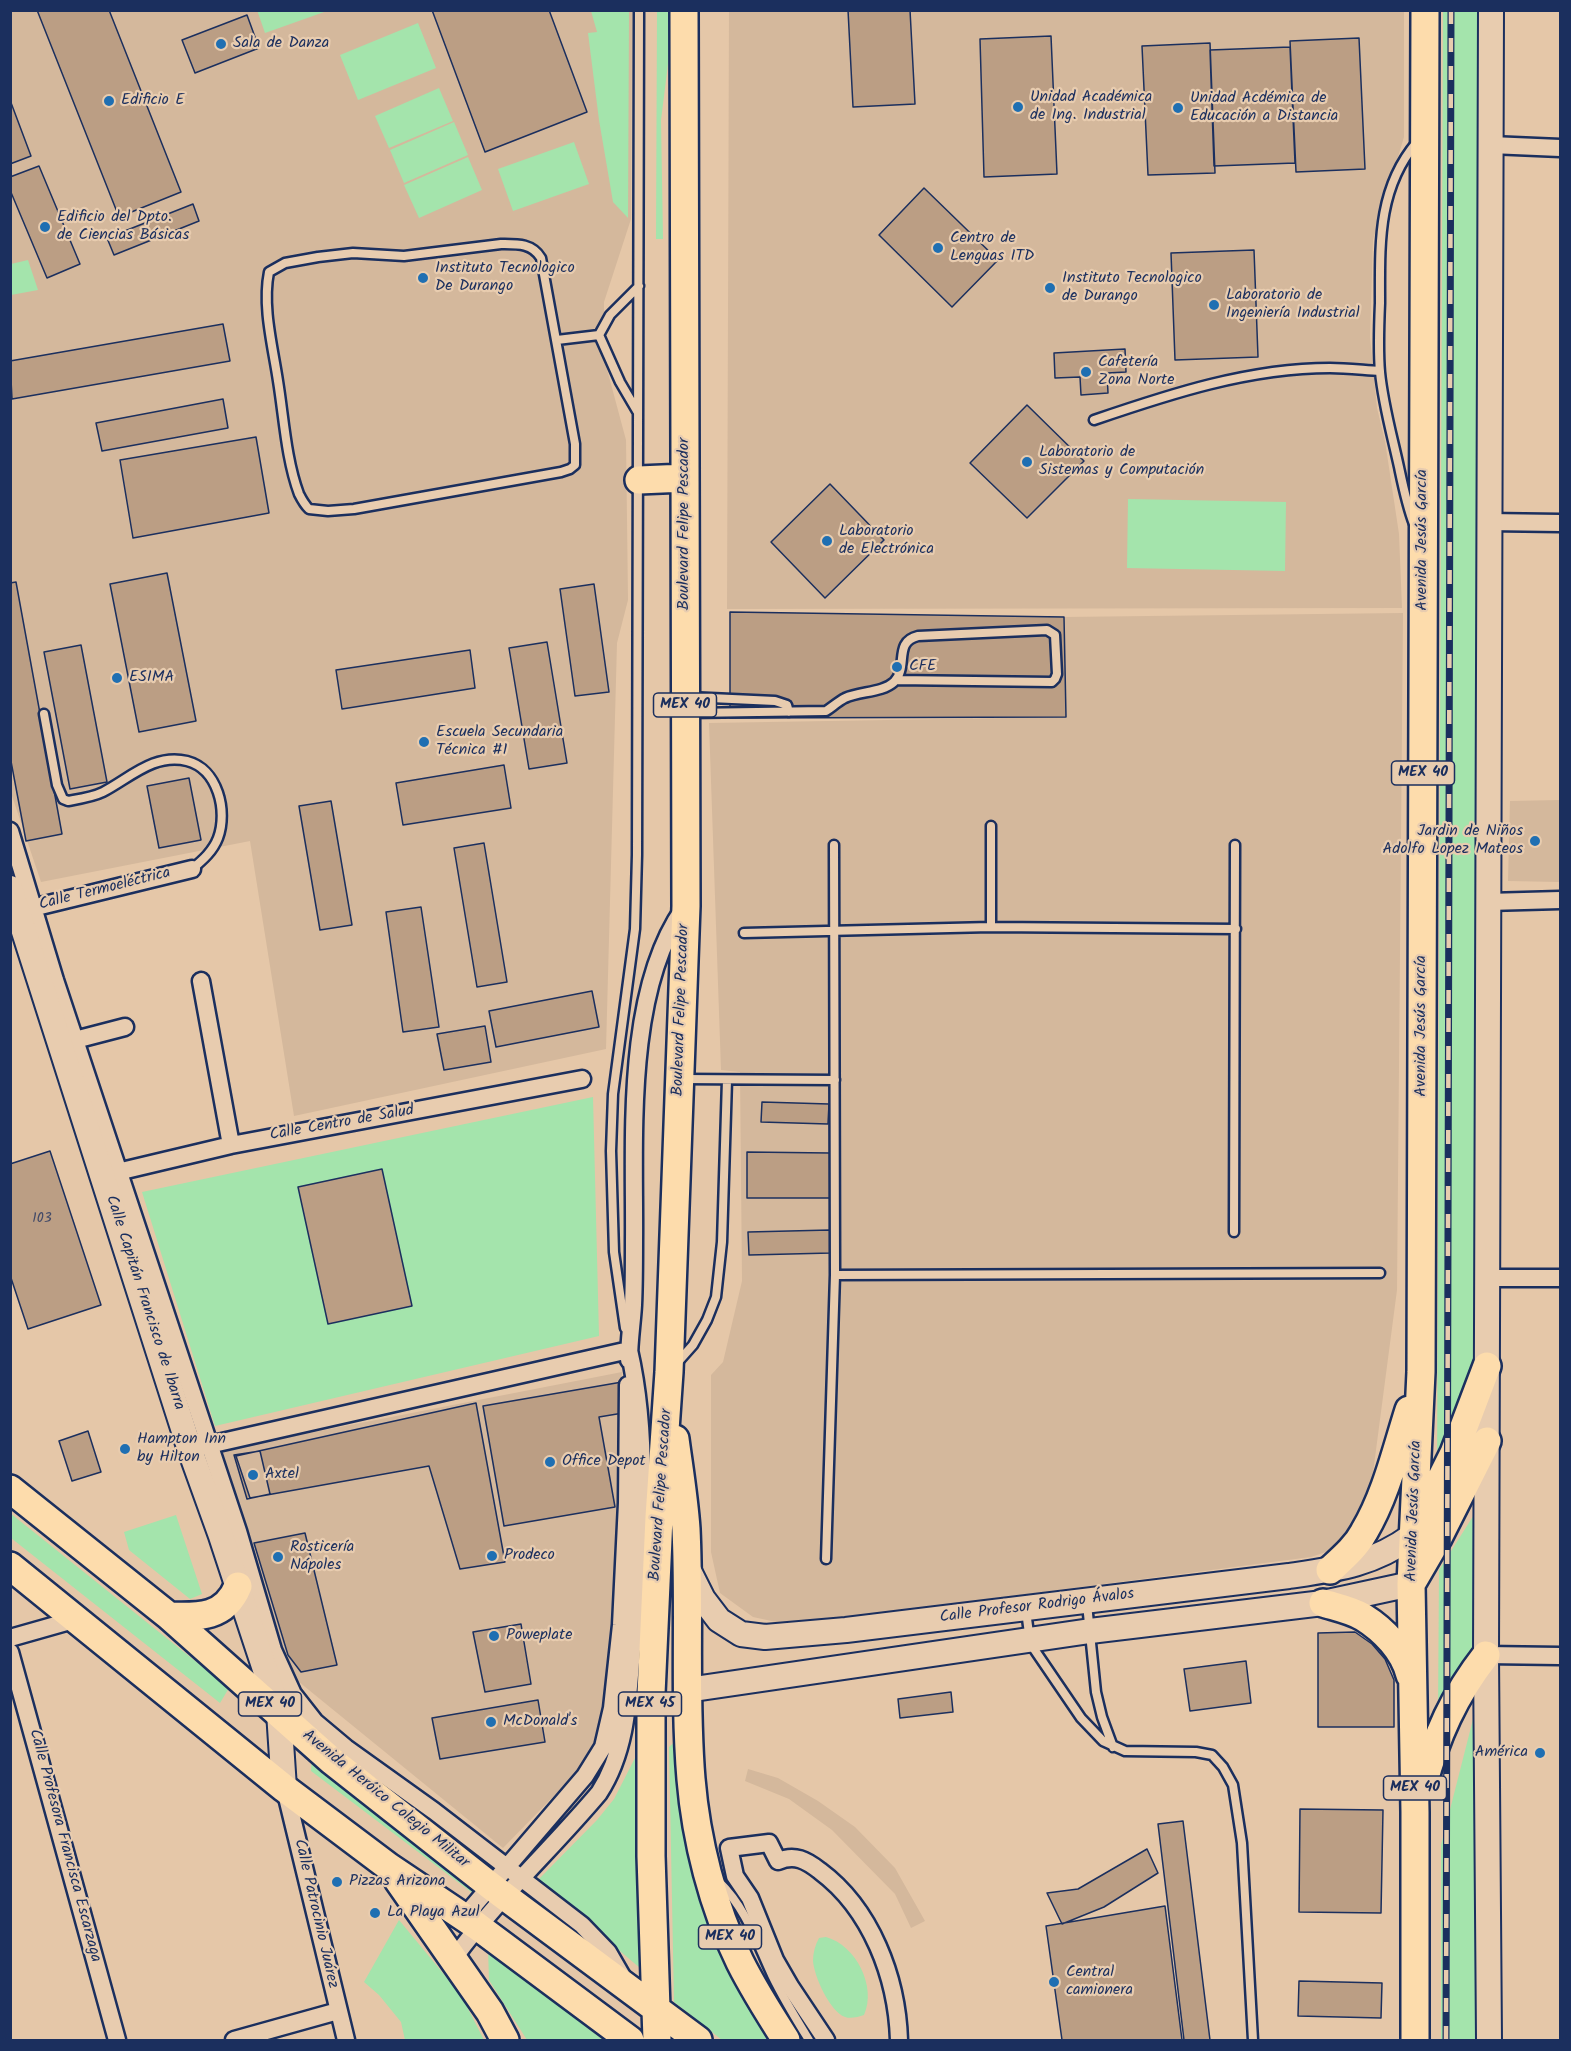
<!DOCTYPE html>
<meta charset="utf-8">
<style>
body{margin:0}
#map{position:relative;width:1571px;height:2051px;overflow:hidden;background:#e5c7a8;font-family:Kalam,sans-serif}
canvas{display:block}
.frame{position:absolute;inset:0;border:12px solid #1b2f5e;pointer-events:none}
</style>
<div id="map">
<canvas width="1571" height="2051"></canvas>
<div class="frame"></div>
</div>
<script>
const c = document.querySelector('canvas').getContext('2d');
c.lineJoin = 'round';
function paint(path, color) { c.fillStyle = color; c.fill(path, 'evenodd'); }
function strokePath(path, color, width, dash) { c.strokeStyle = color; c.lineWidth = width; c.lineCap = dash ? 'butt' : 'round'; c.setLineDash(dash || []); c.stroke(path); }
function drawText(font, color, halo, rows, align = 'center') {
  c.font = font + ' Kalam,sans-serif'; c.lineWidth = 4.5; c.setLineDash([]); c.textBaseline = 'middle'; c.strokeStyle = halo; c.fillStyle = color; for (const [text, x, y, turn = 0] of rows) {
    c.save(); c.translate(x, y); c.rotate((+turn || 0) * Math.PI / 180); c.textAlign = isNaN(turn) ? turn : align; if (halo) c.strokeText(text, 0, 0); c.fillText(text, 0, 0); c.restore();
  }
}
const built = new Path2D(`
 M10,11h622l-1,208 -27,83v56l22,82 2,160 -11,43 -11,406 -312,67 -44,-275 -209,41 -31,-92z
 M729,11h675v126l-31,103 -3,97 7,71 8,33 14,93 3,74 -675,1z
 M1403,613l-6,677 -26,198 -8,25 -19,27 -15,11 -18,6 -521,68 -37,-8 -33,-24 -9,-41v-177l12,-13 19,-81 -2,-209 -19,-2 -12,-347 357,-6 -2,-100z
 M1560,800v82l-52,-1 2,-80z
 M622,1372l-10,304 -13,66 -11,19 -85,87 -215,-175 -66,-223z
 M748,1769l30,9 40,23 37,26 40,41 30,53 -14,7 -16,-34 -63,-64 -43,-31 -44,-18z`);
const green = new Path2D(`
 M257,10h70v1l-62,22z
 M1479,10l-4,1351 -38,113 6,-1463z
 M591,11h38l-1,207 -15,-16 -14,-82 -11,-87 9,-1z
 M657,11h13v37l-9,72 2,119h-7z
 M418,23l18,45 -78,32 -18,-45z
 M439,88l14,33 -64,27 -14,-32z
 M454,122l14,33 -64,28 -14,-33z
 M574,142l15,42 -76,27 -15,-42z
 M468,157l14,33 -63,28 -15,-33z
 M28,260l10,30 -27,5v-31z
 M1128,499l158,3 -1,69 -158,-3z
 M593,1097l6,239 -384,90 -73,-234z
 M1477,1510l6,60 -9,77 -36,68 1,-145z
 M10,1513l219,175 -9,15 -209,-165z
 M176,1515l26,79 -12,5 -61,-49 -5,-18z
 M1483,1680l1,360h-43v-195z
 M679,1738l94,302h-51l-48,-38 -5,-255z
 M312,1755l170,130 -7,10 -164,-124z
 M635,1758l5,210 -103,-87 60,-61 17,-21z
 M399,1920l62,75 23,45h-79l-4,-18 -22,-27 -15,-13z
 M826,1937c30,8 51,50 38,78 -6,2 -13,4 -19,2 -15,-5 -31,-41 -32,-56 0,-8 2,-16 6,-23z
 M488,1949l115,91h-76l-38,-60z`);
const building = new Path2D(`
 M37,10h72l72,182 -62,25z
 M432,10h117l38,102 -102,40z
 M848,10h62l5,94 -62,3z
 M247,15l12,33 -64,25 -13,-33z
 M1051,36l6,138 -73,3 -4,-138z
 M1359,38l6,131 -69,3 -6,-131z
 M1210,43l5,130 -67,2 -6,-129z
 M1290,47l5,116 -81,3 -4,-116z
 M10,100l21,56 -21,8z
 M39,166l41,98 -33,14 -37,-88v-13z
 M924,188l74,72 -46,47 -73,-72z
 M193,204l6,17 -85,34 -7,-17z
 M1254,250l4,107 -83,3 -4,-107z
 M223,324l7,37 -218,38 -2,-38z
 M1125,349l1,23 -19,1 1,20 -27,2 -1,-18 -25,1 -1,-25z
 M223,399l5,29 -126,23 -6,-28z
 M1027,405l57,56 -57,57 -57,-55z
 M256,437l13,76 -136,25 -13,-78z
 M830,484l54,56 -59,58 -54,-56z
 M167,573l29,148 -57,11 -29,-148z
 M16,582l46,252 -36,7 -16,-85v-173z
 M594,584l15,108 -34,4 -15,-107z
 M730,612l334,5 2,100 -336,1z
 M547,642l20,121 -38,6 -20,-121z
 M81,645l26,137 -37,7 -26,-137z
 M470,650l5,38 -133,21 -6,-39z
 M504,765l7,43 -108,17 -7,-42z
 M189,778l12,62 -42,8 -12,-62z
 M331,801l21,124 -32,5 -21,-124z
 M484,843l23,139 -30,5 -23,-139z
 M421,907l18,120 -36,5 -17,-120z
 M592,991l7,36 -103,20 -7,-36z
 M485,1026l6,36 -47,8 -7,-36z
 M762,1102l67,2 -1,20 -67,-2z
 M50,1151l51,154 -73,24 -18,-54v-111z
 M747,1152l83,1v45h-83z
 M382,1169l30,137 -84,18 -30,-137z
 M830,1230l1,23 -82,2 -1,-23z
 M622,1382l1,31 -24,4 16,90 -111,19 -21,-120z
 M476,1403l29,159 -45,7 -31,-103 -179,32 -14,-42z
 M88,1431l13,41 -29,9 -13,-40z
 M260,1451l10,43 -23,5 -13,-44z
 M305,1533l32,132 -36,7 -13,-17 -34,-112z
 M521,1624l10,60 -46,8 -12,-60z
 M1355,1632l17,12 13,15 9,21v47h-76v-94z
 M1246,1661l5,42 -61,8 -6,-42z
 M951,1692l2,20 -53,6 -2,-19z
 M538,1700l7,42 -105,17 -8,-41z
 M1300,1809l83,1 -2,103 -82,-1z
 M1183,1821l27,219h-26l-26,-216z
 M1147,1849l11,24 -54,34 -42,17 -15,-31 31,-4z
 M1165,1906l17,134h-120l-16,-114z
 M1299,1981l83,2 -1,35 -83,-2z`);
const lane = new Path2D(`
 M501,244c16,0 31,-1 40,14l34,186v21l-5,4 -9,3 -207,37 -26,2 -19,-2c-5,-5 -7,-9 -10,-15 -13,-35 -15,-76 -21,-113 -5,-34 -16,-74 -9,-109l16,-9 33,-6 35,-4 51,3z
 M557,340l42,-5
 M637,411l-17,-29 -21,-47 11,-20 29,-29
 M1094,420c76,-26 155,-52 236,-52 16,0 33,2 50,3
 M1414,524c-7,-18 -11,-38 -15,-57 -7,-32 -16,-63 -19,-95 -2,-23 -1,-46 0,-69 0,-58 -3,-114 37,-161
 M689,697l86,4 12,4 2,7
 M689,713l137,-2c6,-4 13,-10 19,-13 15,-7 37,-5 49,-16 15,-15 -1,-40 24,-46l129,-6 8,5 2,39 -2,5 -3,3 -156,-2
 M44,714l13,71 6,14 5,2c11,-2 25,-4 35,-9 27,-14 51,-39 84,-31 31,8 41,50 31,77 -5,13 -15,22 -26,31
 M991,826v101
 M744,933l247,-6 245,2
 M683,1079l152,1
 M1234,1232l1,-387
 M835,1275l545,-2
 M625,1328l-11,-76 -3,-101 2,-57 22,-165 2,-74 2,-845
 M677,1363l16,-18 14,-25 9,-23 6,-55 5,-162
 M826,1559l9,-284 -1,-430
 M1087,1604l9,88 6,25 11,30
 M1026,1611l4,30 4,8 47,69 22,23 22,10 71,1 16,3 11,12 10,18 9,58 11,197
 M719,1882c27,26 38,61 53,93 11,23 24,44 37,65`);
const street = new Path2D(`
 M1491,145l69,3
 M1488,522l72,1
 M10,831l45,149 183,551 35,119 20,44 22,28 31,26 88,63 148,114 26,27 15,26
 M1488,902l72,-2
 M24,910l168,-41
 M201,981l30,164
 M75,1040l50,-13
 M109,1174l122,-29 351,-66
 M1488,1278h72
 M629,1360c0,-19 3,-37 4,-55 1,-21 1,-42 1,-64 1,-100 -10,-248 50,-333
 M200,1447l429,-97c21,91 12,196 4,288 -5,53 -4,109 -34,155 -47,56 -102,106 -145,165
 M10,1638l67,-19
 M10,1652l107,388
 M1486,1655l74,1
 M285,1789l61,251
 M464,1917l121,-141 18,-29 9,-39 9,-83 6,-122 1,-118
 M234,2040l104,-29
 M826,2040l-36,-54 -15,-26 -25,-62 -15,-22 -6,-28 40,-5 9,18c17,-7 28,-1 42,10 51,38 77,106 79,169`);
const secondary = new Path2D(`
 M10,888l180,562 31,86 58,176 5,76
 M687,1567l16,32 16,21 22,14 24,3 81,-7 443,-54c48,-7 83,-11 123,-40
 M687,1690l403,-59 233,-28 88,-19
 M1489,2040l-3,-385 5,-1645`);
const primary = new Path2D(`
 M639,480l46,-2
 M675,1439c4,30 9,60 11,90 4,83 -2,167 5,250 5,61 22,128 49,183 14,28 30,53 46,78
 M10,1489l159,127 163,145 160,126 206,153
 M1416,1529l38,-76 33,-87
 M10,1566l274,222 105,79 88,59 153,114
 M1330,1570c13,-12 26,-23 34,-38 22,-37 32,-81 45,-122
 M1413,1581l25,-43 49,-97
 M1323,1603c13,4 28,7 40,14 21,13 41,34 47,58
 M169,1616c30,1 56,2 69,-30
 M1423,1785c13,-49 31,-89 63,-130
 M398,1880l92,132 15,28
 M657,2040l-6,-184v-162l8,-177 10,-145 17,-466 -2,-896
 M1415,2040v-228l-4,-228 10,-212 4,-1362`);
const rail = new Path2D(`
 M1446,2040l5,-2030`);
const markers = [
 [221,44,6,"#1f6fb2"],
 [109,101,6,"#1f6fb2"],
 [1018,107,6,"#1f6fb2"],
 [1178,108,6,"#1f6fb2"],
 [45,227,6,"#1f6fb2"],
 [938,248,6,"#1f6fb2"],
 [423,278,6,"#1f6fb2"],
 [1050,288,6,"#1f6fb2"],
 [1214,305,6,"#1f6fb2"],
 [1086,372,6,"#1f6fb2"],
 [1027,462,6,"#1f6fb2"],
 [827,541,6,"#1f6fb2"],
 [897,667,6,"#1f6fb2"],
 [117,678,6,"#1f6fb2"],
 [424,742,6,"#1f6fb2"],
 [1535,841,6,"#1f6fb2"],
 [125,1449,6,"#1f6fb2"],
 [550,1462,6,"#1f6fb2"],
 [253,1475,6,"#1f6fb2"],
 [492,1556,6,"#1f6fb2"],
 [278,1557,6,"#1f6fb2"],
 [494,1636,6,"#1f6fb2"],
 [491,1722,6,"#1f6fb2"],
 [1540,1753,6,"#1f6fb2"],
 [337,1882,6,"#1f6fb2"],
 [375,1913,6,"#1f6fb2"],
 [1054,1982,6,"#1f6fb2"]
];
const numberNames = [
 ["103",42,1220]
];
const shields = [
 [685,705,63],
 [1423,773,63],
 [270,1704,63],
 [650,1704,63],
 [1415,1788,63],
 [730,1937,63]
];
const shieldNames = [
 ["MEX 40",685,705],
 ["MEX 40",1423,773],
 ["MEX 40",270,1704],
 ["MEX 45",650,1704],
 ["MEX 40",1415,1788],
 ["MEX 40",730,1937]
];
const poiNames = [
 ["Sala de Danza",233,44],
 ["Unidad Académica",1030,98],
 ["de Ing. Industrial",1030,116],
 ["Unidad Acdémica de",1190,99],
 ["Educación a Distancia",1190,117],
 ["Edificio E",121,101],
 ["Edificio del Dpto.",57,218],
 ["de Ciencias Básicas",57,236],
 ["Centro de",950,239],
 ["Lenguas ITD",950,257],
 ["Instituto Tecnologico",435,269],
 ["De Durango",435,287],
 ["Instituto Tecnologico",1062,279],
 ["de Durango",1062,297],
 ["Laboratorio de",1226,296],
 ["Ingeniería Industrial",1226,314],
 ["Cafetería",1098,363],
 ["Zona Norte",1098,381],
 ["Laboratorio de",1039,453],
 ["Sistemas y Computación",1039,471],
 ["Laboratorio",839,532],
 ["de Electrónica",839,550],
 ["CFE",909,667],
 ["ESIMA",129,678],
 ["Escuela Secundaria",436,733],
 ["Técnica #1",436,751],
 ["Jardin de Niños",1523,832,"right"],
 ["Adolfo Lopez Mateos",1523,850,"right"],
 ["Hampton Inn",137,1440],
 ["by Hilton",137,1458],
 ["Office Depot",562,1462],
 ["Axtel",265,1475],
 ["Rosticería",290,1548],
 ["Nápoles",290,1566],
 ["Prodeco",504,1556],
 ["Poweplate",506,1636],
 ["McDonald's",503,1722],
 ["América",1528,1753,"right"],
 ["Pizzas Arizona",349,1882],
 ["La Playa Azul",387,1913],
 ["Central",1066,1973],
 ["camionera",1066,1991]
];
const streetNames = [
 ["Boulevard Felipe Pescador",685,524,-90],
 ["Avenida Jesús García",1423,540,-90],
 ["Calle Termoeléctrica",105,890,-14],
 ["Boulevard Felipe Pescador",682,1010,-88],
 ["Avenida Jesús García",1422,1026,-90],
 ["Calle Centro de Salud",342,1124,-10],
 ["Calle Capitán Francisco de Ibarra",144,1303,72],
 ["Boulevard Felipe Pescador",662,1495,-86],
 ["Avenida Jesús García",1415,1511,-88],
 ["Calle Profesor Rodrigo Ávalos",1037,1607,-7],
 ["Avenida Heróico Colegio Militar",385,1800,39],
 ["Calle Profesora Francisca Escarzaga",64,1846,75],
 ["Calle Patrocinio Juárez",315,1914,77]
];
paint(built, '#d4b89c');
paint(green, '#a4e4ac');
paint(building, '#bb9e84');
strokePath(building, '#1b2f5e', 1.5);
strokePath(lane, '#1b2f5e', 13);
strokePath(street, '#1b2f5e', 21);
strokePath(secondary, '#1b2f5e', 28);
strokePath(primary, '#1b2f5e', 32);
strokePath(lane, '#e8ccaf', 8);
strokePath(street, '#e8ccaf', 16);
strokePath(secondary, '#e8ccaf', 24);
strokePath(primary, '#fddcac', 27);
strokePath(rail, '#1b2f5e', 7);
strokePath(rail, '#e8ccaf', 4.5, [14]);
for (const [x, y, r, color] of markers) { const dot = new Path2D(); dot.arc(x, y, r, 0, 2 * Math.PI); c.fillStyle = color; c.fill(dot); strokePath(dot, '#e8ccaf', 2); }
drawText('14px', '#434b68', null, numberNames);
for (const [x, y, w] of shields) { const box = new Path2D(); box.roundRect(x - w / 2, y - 12, w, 24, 4.5); c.fillStyle = '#e8ccaf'; c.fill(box); strokePath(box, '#1b2f5e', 1.5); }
drawText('bold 15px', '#1b2f5e', null, shieldNames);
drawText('16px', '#1b2f5e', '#e8ccaf', poiNames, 'left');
drawText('16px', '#1b2f5e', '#e8ccaf', streetNames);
</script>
